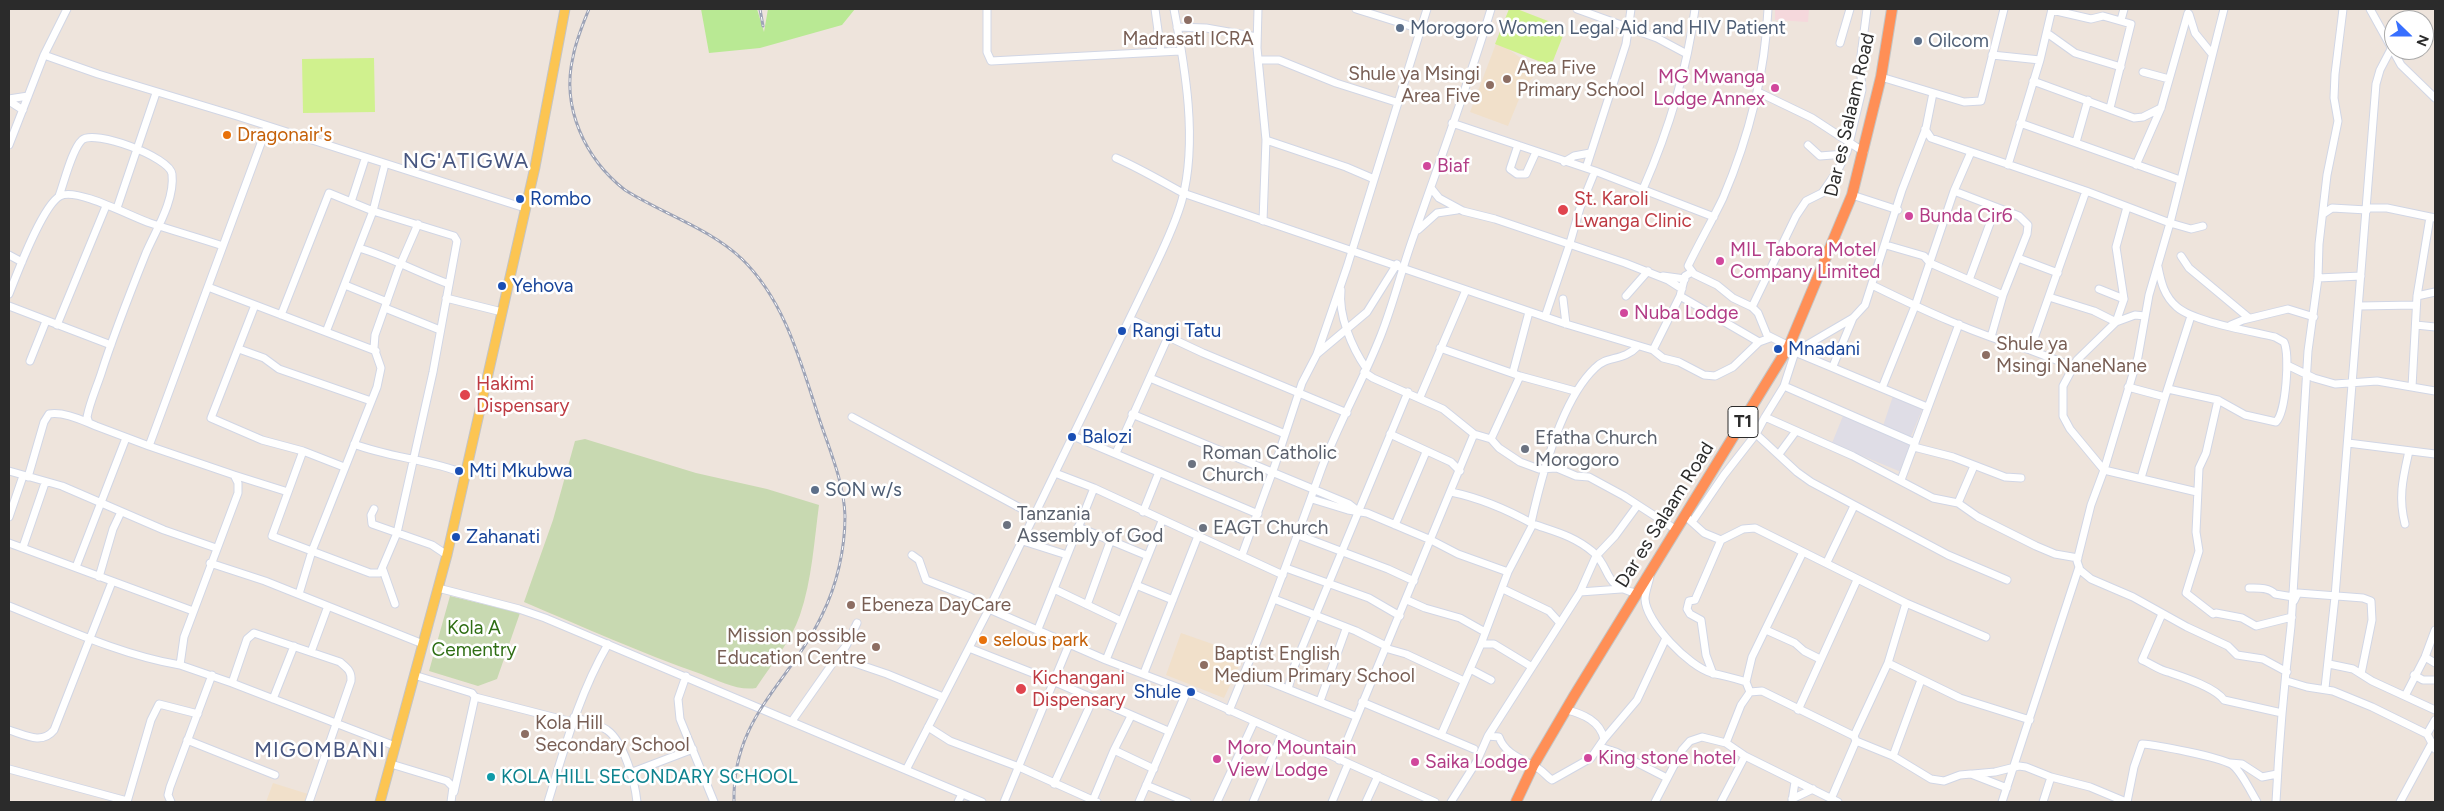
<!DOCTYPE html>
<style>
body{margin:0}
#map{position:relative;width:2444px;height:811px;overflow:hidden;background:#eee4dc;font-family:Figtree,sans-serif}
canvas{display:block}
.frame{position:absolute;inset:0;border:10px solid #2b2b2b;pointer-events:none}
.north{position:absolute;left:2384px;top:10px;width:50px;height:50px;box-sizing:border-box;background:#fff;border:1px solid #aaa;border-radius:50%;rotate:112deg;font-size:14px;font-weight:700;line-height:20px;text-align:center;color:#2b2b2b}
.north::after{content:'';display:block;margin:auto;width:18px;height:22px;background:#386fff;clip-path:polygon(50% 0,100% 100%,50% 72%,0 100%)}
</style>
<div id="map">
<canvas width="2444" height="811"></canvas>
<div class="frame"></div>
<div class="north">N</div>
</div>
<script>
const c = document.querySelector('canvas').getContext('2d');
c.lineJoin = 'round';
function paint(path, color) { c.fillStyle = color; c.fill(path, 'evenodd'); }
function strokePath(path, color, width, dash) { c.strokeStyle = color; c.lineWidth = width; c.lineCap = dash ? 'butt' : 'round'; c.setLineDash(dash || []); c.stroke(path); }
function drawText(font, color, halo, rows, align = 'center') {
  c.font = font + ' Figtree,sans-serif'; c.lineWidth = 5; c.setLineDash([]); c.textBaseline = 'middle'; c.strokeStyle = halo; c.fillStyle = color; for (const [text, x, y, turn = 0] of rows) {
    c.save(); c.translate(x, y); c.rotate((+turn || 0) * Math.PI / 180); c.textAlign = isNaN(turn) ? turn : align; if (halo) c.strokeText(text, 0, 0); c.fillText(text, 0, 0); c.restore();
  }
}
const industrial = new Path2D(`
 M1894,393l30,12 -15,36 -27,-12z
 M1843,416l70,27 -12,29 -69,-29z`);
const education = new Path2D(`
 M1497,41l42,30 -15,16 -16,39 -38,-14z
 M1181,633l63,22 -20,43 -58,-23z
 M273,783l35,11 -3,8h-39z`);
const medical = new Path2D(`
 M1775,9h34l-1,13 -33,-2z`);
const green = new Path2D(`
 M701,9h56l7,23 4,-23h87l-13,16 -82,23 -51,5z`);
const cemetery = new Path2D(`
 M585,439l111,34 71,16 52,16c-5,37 -7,75 -19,110 -9,26 -29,50 -44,73 -18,3 -37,-7 -55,-14 -60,-21 -118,-47 -177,-72l29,-82 22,-79z
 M450,596l70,17 -23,66 -19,7 -49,-15z`);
const pitch = new Path2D(`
 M1509,9h8l49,19 -15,38 -56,-22z
 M374,58l1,54 -72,1 -1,-54z`);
const minor = new Path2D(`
 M987,9v43l4,9 189,-10
 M1155,9l6,43
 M1258,9l-1,39 9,92 -3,81
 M1356,9l64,20
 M1577,9l80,29 30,16
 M1768,9c-3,65 -19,128 -45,189 -11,23 -24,45 -35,68l6,8 23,11 16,13 19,9 6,6 9,22 22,11 6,6 132,55
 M2224,9l-54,214 -21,72 -11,62 -34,113 -13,35 -14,56 3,9 11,9 42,18 54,30 41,19 9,9 26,4 24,13
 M2370,9l31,56 34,33
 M2052,10l39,9 12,-3 28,8 -21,84
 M2189,14l6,19 17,21
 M2121,20l3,-11
 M1177,27l29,1 51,9
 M2047,33l28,20 46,14
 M1840,43l10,-34
 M44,55l54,19 139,42 288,92
 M1992,55l48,5
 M1258,60h21l57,23 60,19
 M2143,72l26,7
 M1881,77l83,25 17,-1 23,-92
 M2033,81l101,37 9,-1 18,-9
 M1758,92l54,26 52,34
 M1933,93l-7,35 -24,62 -37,115 -12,13 -58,34 -11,34 -19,31 88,39 80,42 25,5 20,14 58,29 19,8 23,4
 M9,99l19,-3
 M9,101l14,9
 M1452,123l143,48 119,46
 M2020,123l160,57
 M267,127l-118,319 85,29 4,8v10l-54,144 -4,28 52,18 163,63
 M1925,129l6,9 155,53 84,32 21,6 12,-3
 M1266,140l80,27 28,12
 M2076,142l12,-42
 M9,145l35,-90 23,-46
 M1518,145l-8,24 7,5h9l10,-22
 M1808,145l12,11 25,-2
 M1116,158c23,10 45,23 67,35l383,131 87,26 10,8 16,4 25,13 11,1 18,-9 26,-25 11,-4
 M1564,162l10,-6 16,-3
 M2008,165l32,-105 12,-51
 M2136,165l25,-57 27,-95
 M1586,168l40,-124 5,-35
 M1431,188l8,10 24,13 32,8 130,44 43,17 14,9
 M1643,189c25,-57 44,-119 52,-180
 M1954,191l65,25 9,9 -1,9 -24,61 -12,42
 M1852,195l46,15
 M59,196c5,-13 13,-47 23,-56 12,-11 88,17 90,34 3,26 -16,56 -26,79 -16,40 -32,80 -45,121 -5,15 -11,28 -14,43l2,6 7,3 53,20
 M351,202l14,-43
 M117,208l39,-115
 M2367,208h20l48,10
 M2323,214l9,-6 35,2
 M1418,230l19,-17 20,-3
 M1886,245l38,11 6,7 73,32
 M359,248c31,9 60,25 90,36
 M9,255l13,7
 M2181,256l8,12 60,50
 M2018,258l40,15
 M2158,267c3,15 6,29 19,40 17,15 74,24 98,30l9,5c6,13 2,70 -8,80l-31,-7 -27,-15 -50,-11
 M1663,276l22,3
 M2318,278l43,-2
 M1969,280l27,-73
 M345,285l42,17
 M1872,285c51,25 103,49 158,65l56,-159
 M208,287l168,64
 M1341,290c-3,25 11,58 25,78
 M9,294c8,-20 33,-88 51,-98 16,-9 72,21 90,27 24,8 49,15 73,23
 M1626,296l22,-25
 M1680,296l79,46
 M2417,296l18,-4
 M2049,297l45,14 22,11 8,-23 -25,-10
 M446,298l56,14
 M1563,299l3,25
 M2124,299l-8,-52 11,-40
 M255,305l-44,113 51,22 41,11 41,16
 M9,306l102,39
 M2359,306l57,-1
 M1752,307l44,-91 10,-15 16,-8 16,-23 9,-18 15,-62 -2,-27 7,-54
 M385,308l55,22
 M281,315l48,-122 44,18 81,25 3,5 -24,131 -36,161 -17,40h-10l-98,-37 31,-85
 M2145,316l-10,-1 -19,7 -39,38 -14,26v30l7,13 34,41 93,22
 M1545,317l25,-74 10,-35 15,-37
 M1130,319l73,34 144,60
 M57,325l49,-119
 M2231,325l12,-5 45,-11 26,8
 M2416,325l19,2
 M326,332l47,-121 12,-47
 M1440,348l80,28 55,15
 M239,349l25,9 15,11 92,32
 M1653,350l27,-54 5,-20 7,-4
 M2030,350l42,16
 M1317,354l50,-42 30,-48
 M30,361l16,-40
 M2287,365l27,13 21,6 42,-3 58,10
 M1833,366l20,-48
 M1364,372l9,6 70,31 31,25 17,5 8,9 21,14 19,7 18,-1 19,8 13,1 35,19 51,33
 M1513,372l16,-60
 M1150,378l135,56
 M1784,386l131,57
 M2128,387l37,10 26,-81
 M2412,387l5,-91 13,-79
 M1882,388l33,-82 39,-115 17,-39
 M1420,397l46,-107
 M2218,400l-12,53 -7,15 -3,64 3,19 -13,42 27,21 3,-1 26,5 14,8 36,-9
 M1132,414l217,90 9,7
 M852,417l183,99
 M1765,417l-9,17 41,38 14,10 137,73 59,25
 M1390,434l61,28 9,9
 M1073,436l185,78
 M1491,439l29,-63
 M2348,443l87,11
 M354,444c36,14 75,15 111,30
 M1914,447l39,10 52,20 16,1
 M1116,453l52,-116
 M1779,454l17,-23
 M9,471l53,15 102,44 52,18
 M1055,473l39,15 189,87
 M234,475l54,17
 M28,477l16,-55 5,-8c13,-2 28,4 40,9
 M2141,478l24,-81
 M1901,480l58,-156
 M1451,492c29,6 55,17 82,32
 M1312,499l36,11 19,3 64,27 27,14 50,18
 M1958,503l16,-37
 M374,509l-3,6 1,9 60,21 15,10
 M1143,512l16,-40
 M1684,515l20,18 17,7 22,-11 12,-1 151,75 -18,60 -34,73
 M9,517l14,-41
 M1692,522l32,-47 32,-41
 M1531,523c10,-45 30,-123 64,-155 12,-13 28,-6 43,-22
 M2405,524c-7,-27 -2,-46 4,-73
 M1395,525l31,-73
 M1078,527l70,29
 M1298,535l90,34 26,12
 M1023,541l44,14
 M9,543l184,68
 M23,547l22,-64
 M912,555l7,5 7,20 44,17 19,12 117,51 81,31 248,111
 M1242,555l33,-90 27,-82 15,-29 30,-87 80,-258
 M1827,562l27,-56
 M210,563l55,18 158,63
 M76,567l50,-129
 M1286,568l83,30 31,18
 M383,570l12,34
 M1650,576c-1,7 -5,15 -5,23 1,23 44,68 67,74 12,3 22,5 34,9l4,10 12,-1 92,45 2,5 37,15 38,23 13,2 16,-6 11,-1 36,14
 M99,577l14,-48 8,-17
 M1136,585l37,15
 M438,588l81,21 26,9 437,184
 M2249,588c8,0 20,-1 26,6l18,3
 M1054,589l67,32
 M1503,589l46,22 10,11
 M1580,592l41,-3
 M299,594l13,-43 65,-164 4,-19 -7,-20 1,-13 23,-65 20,-46
 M1274,599l82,32 30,15
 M1407,600l18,8 35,10 25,14
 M2294,601l4,-8 65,5 8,3 1,19 -11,54
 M1906,603l80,34
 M1087,605l23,-63
 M9,606c55,22 112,49 171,59
 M2162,614l-20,46c8,3 17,10 26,12 15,5 47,15 56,28l58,13
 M1038,629l56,-141
 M1766,630l29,13 9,8 16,8
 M1481,644h13l38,23
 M969,648l84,33 115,50
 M1385,648l21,6 58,27
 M311,652l17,-46
 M837,657l9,-11 11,-23
 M2425,657l10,6
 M1106,660l56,-139
 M1888,663l72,35 70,22
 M2329,664l24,5 19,12 63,29
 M1470,669l21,11
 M1245,672l110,44
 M1144,673l54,-137
 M1713,674l-7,-19 -5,-35 -11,-6 -3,-5 2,-8 6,-1 26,-60
 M414,675l58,18 3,4 97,25
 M2414,675l9,5h12
 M686,676l-8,23 2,20 34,83
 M2287,681l20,6 26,4 39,16 55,27 8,15
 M1746,682l6,-25 51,-105
 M232,683l15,-44 7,-6 86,29c7,6 12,9 11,19l-42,121
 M2325,688l10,-91 41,-513 4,-14 11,-21
 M1288,689l6,-22 114,-275
 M2405,696l20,-39 10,-27
 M273,699l21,-53
 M1320,701l26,-72
 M1362,702l112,47
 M1798,710l59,-130
 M1229,711c33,-80 63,-160 92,-241 17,-46 42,-89 60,-135 13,-33 21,-67 33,-100 26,-75 54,-150 77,-226
 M574,717c11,4 24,7 33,13 17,12 28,52 30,72
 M792,721l45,-64 50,17 56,23
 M928,727l22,14 69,26 78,35
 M9,730c16,5 33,15 45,0l58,-148
 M2427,734l8,-14
 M1441,735l40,-91 27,-72 25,-48c23,8 41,12 60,28 19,17 9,34 43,41
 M1488,736l92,-144 16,-36 19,-20 22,-30
 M1604,739l33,-39 29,-62
 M187,740l88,35
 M1726,743l15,-38 9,-13
 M1600,747l16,5 51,26
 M1114,750l17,-34
 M1893,756l28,-76
 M1339,760l135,-326
 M2230,763l12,1 20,13 15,-3
 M391,764l56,17 6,6 -2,15
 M9,769l118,32
 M906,770l83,-161 167,-345c10,-21 20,-42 26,-64 16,-59 3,-133 -8,-191
 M630,773l63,-24
 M1973,774l22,-2 24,-6 7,1 25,10 39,10 36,15
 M1054,784l39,-85
 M1146,785l41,17
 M454,792l21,-95
 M1792,799l21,-10
 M1831,799l25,-58
 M1093,800l21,-50 40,19
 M1792,801l3,-19
 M127,802l24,-82 8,-16 39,10
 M171,802l-3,-7 2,-8 42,-112
 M548,802c17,-55 31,-108 60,-158
 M958,802l4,-8
 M1004,802l66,-160
 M1139,802l48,-111
 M1217,802l37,-80
 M1253,802l29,-68
 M1332,802l16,-38
 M1366,802l12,-26
 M1451,802l26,-41 11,-25 11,1c6,18 26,23 40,32 5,3 8,8 13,11l39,-22 13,-19c-4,-18 -21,-25 -37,-29
 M1655,802l27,-52 8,-9 12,-4 24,6 19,13 93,46
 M1721,802l24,-46
 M2002,802l77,-235
 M2043,802l8,-25
 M2127,802l7,-35 8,-23c16,1 76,13 89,20 9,5 20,28 26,38
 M2276,802c3,-59 8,-117 15,-176l17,-275 10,-73 1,-34 8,-69 11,-54 -4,-23 1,-24 8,-65
 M2400,802l32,-59`);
const major = new Path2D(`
 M380,802l67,-247 88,-388 30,-158`);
const highway = new Path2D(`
 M1516,802l17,-36 41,-70 215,-350 63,-151 29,-118 11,-68`);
const rail = new Path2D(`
 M589,9c-6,15 -13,31 -16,48 -12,50 12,102 52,133 38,24 84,38 117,69 44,43 59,105 78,162 10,30 24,62 25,95 0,33 -8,69 -23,99 -33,69 -90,102 -88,187
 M760,9l3,17`);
const markers = [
 [1188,20,5,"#8d6e63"],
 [1400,28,5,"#5c6f8a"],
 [1918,41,5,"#5c6f8a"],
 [1507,79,5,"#8d6e63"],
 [1490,85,5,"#8d6e63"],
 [1775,88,5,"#d1479c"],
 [227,135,5,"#e8710a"],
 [1427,166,5,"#d1479c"],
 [520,199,5,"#1a4fb4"],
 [1563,210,6,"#e0444e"],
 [1909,216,5,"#d1479c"],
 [1720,261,5,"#d1479c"],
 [502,286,5,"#1a4fb4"],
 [1624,313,5,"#d1479c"],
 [1122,331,5,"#1a4fb4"],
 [1778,349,5,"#1a4fb4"],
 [1986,355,5,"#8d6e63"],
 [465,395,6,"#e0444e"],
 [1072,437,5,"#1a4fb4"],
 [1525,449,5,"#6b7280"],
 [1192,464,5,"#6b7280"],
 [459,471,5,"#1a4fb4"],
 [815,490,5,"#5c6f8a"],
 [1007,525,5,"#6b7280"],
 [1203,528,5,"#6b7280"],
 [456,537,5,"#1a4fb4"],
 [851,605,5,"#8d6e63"],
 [983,640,5,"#e8710a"],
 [876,647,5,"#8d6e63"],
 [1204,665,5,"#8d6e63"],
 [1021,689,6,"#e0444e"],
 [1191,692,5,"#1a4fb4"],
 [525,734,5,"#8d6e63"],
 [1588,758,5,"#d1479c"],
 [1217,759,5,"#d1479c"],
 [1415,762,5,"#d1479c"],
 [491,777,5,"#0f9aa8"]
];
const shields = [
 [1743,422,30]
];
const shieldNames = [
 ["T1",1743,422]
];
const serviceNames = [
 ["Morogoro Women Legal Aid and HIV Patient",1410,28],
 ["Oilcom",1928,41],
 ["SON w/s",825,490]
];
const educationNames = [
 ["Madrasatl ICRA",1188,39,"center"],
 ["Area Five",1517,68],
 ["Primary School",1517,90],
 ["Shule ya Msingi",1480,74,"right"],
 ["Area Five",1480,96,"right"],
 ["Shule ya",1996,344],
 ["Msingi NaneNane",1996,366],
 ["Ebeneza DayCare",861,605],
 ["Mission possible",866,636,"right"],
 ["Education Centre",866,658,"right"],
 ["Baptist English",1214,654],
 ["Medium Primary School",1214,676],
 ["Kola Hill",535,723],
 ["Secondary School",535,745]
];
const hotelNames = [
 ["MG Mwanga",1765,77,"right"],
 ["Lodge Annex",1765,99,"right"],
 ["Biaf",1437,166],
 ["Bunda Cir6",1919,216],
 ["MIL Tabora Motel",1730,250],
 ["Company Limited",1730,272],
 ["Nuba Lodge",1634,313],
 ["Moro Mountain",1227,748],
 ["View Lodge",1227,770],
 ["King stone hotel",1598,758],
 ["Saika Lodge",1425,762]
];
const streetNames = [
 ["Dar es Salaam Road",1850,115,-77],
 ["Dar es Salaam Road",1665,515,-58]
];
const foodNames = [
 ["Dragonair's",237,135],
 ["selous park",993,640]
];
const transitNames = [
 ["Rombo",530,199],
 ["Yehova",512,286],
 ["Rangi Tatu",1132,331],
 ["Mnadani",1788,349],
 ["Balozi",1082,437],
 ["Mti Mkubwa",469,471],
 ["Zahanati",466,537],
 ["Shule",1181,692,"right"]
];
const healthNames = [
 ["St. Karoli",1574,199],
 ["Lwanga Clinic",1574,221],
 ["Hakimi",476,384],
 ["Dispensary",476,406],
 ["Kichangani",1032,678],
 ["Dispensary",1032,700]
];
const worshipNames = [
 ["Efatha Church",1535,438],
 ["Morogoro",1535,460],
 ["Roman Catholic",1202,453],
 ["Church",1202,475],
 ["Tanzania",1017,514],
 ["Assembly of God",1017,536],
 ["EAGT Church",1213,528]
];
const parkNames = [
 ["Kola A",474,628],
 ["Cementry",474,650]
];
const cultureNames = [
 ["KOLA HILL SECONDARY SCHOOL",501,777]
];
const quarterNames = [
 ["NG'ATIGWA",466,162],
 ["MIGOMBANI",320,751]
];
paint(industrial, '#dfdde6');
paint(education, '#f1e0ca');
paint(medical, '#f5d8dc');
paint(green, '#b9e994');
paint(cemetery, '#c8d9b1');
paint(pitch, '#d0f18e');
strokePath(minor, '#d1d6e5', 9);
strokePath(major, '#c4c4c4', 11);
strokePath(highway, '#c4c4c4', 12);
strokePath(minor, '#fff', 7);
strokePath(major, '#fcc552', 9);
strokePath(highway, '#ff8f56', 10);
strokePath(rail, '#9ea4b7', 3);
strokePath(rail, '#fff', 1, [4]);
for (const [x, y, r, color] of markers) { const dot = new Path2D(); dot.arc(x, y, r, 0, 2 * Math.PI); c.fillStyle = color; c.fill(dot); strokePath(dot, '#fff', 2); }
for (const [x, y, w] of shields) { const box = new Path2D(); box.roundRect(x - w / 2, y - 15.5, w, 31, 4); c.fillStyle = '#fff'; c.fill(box); strokePath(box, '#2b2b2b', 1); }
drawText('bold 18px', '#2b2b2b', null, shieldNames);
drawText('19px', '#4e5e75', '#fff', serviceNames, 'left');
drawText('19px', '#785e54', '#fff', educationNames, 'left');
drawText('19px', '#b23c85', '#fff', hotelNames, 'left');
drawText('19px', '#2b2b2b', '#fff', streetNames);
drawText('19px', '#c56008', '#fff', foodNames, 'left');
drawText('19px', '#164399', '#fff', transitNames, 'left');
drawText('19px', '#be3a42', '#fff', healthNames, 'left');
drawText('19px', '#5b616d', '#fff', worshipNames, 'left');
drawText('19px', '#2f6e14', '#fff', parkNames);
drawText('19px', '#0d838f', '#fff', cultureNames, 'left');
c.letterSpacing = '1px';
drawText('21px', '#475680', '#fff', quarterNames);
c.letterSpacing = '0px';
</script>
